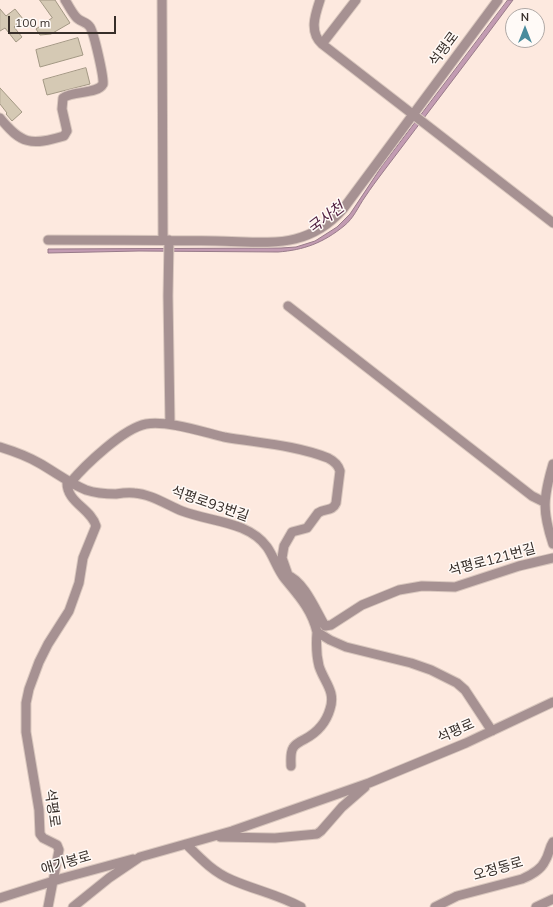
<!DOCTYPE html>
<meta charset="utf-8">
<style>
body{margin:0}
#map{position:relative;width:553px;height:907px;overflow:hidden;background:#fde9df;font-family:Mulish,sans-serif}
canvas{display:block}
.north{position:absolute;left:505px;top:8px;width:40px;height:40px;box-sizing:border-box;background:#fffaf7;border:1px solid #afa8a5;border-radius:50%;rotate:0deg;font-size:11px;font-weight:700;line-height:16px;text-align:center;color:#372e29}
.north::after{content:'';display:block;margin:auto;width:14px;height:18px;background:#498b9c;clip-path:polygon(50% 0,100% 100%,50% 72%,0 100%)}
.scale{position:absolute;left:8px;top:16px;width:108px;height:18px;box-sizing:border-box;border:2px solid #372e29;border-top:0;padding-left:5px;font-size:12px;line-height:14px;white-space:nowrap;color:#372e29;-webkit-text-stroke:3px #fffaf7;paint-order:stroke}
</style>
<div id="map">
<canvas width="553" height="907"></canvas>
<div class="north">N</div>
<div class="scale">100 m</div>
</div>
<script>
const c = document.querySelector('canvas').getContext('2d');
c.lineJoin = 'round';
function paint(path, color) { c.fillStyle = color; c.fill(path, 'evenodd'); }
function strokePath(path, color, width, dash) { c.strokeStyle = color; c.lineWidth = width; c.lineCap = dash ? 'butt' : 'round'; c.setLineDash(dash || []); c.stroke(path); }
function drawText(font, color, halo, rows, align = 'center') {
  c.font = font + ' Mulish,"Noto Sans KR",sans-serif'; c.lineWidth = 3; c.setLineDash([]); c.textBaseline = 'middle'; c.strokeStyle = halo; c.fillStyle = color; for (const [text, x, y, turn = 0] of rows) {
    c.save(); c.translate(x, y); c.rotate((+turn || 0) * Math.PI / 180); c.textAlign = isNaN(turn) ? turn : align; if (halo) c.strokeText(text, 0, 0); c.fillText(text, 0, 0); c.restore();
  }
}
const water = new Path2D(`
 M508,0h5c-43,58 -87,115 -130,172 -6,8 -12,16 -18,25 -7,10 -11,21 -21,29 -21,17 -40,24 -66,26l-139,-1 -91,2v-4l233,-1 15,-1 19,-6 22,-14 13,-13 32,-48z`);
const building = new Path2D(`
 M40,0h15l15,23 -19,11 -11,1 -4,-6 16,-11z
 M0,9l6,7 9,-7 8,10 -9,8 8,10 -6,5 -11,-14 -5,3z
 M78,38l5,17 -43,12 -4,-17z
 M86,68l4,16 -43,11 -4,-15z
 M0,88l22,24 -10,9 -6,-7 1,-1 -7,-9z`);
const minor = new Path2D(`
 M162,0l1,240
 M320,0c-5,15 -11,32 2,44l231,179
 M322,44l34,-44
 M0,118c21,26 31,28 64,18l3,-5 -5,-22 1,-11c10,-8 34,-3 40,-14 1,-7 -9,-51 -13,-57 -3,-5 -9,-5 -13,-9 -5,-5 -8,-12 -12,-18
 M48,240c56,0 112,0 168,1 25,0 56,4 79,-2 20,-5 35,-15 48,-30l155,-209
 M169,240l-1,56 2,128
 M288,306l244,190 12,6
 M0,447c13,4 27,9 39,16 16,9 30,20 47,27 9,3 21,4 30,4 6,-1 12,-2 18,-1 17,1 33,12 48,18 28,11 66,10 85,36 7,10 10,22 18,32 14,17 27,31 32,53l13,8 16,7 65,16 20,7 26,13 8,7 27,41
 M553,464c-10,34 -11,47 0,80
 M70,483c15,-18 54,-55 76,-59 20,-4 57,8 78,13 34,6 71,8 104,21 6,3 10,6 12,13l-4,32c-4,9 -11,5 -18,10l-11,15 -15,4 -8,14 -2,12 6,17
 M287,575c17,6 29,36 38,51l6,-1 31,-20 37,-15 23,-4 33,1 64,-21 34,-8
 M291,766c0,-6 -1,-13 2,-18 2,-4 8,-7 12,-9 13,-7 21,-16 25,-30 6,-18 -6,-27 -11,-43 -3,-12 -3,-22 -2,-34
 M220,837l55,1 42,-4 4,-3 21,-24 23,-20
 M186,844c14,14 27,28 46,36 23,10 47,15 69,27
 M0,898l63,-20 70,-19
 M48,907l11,-57 -2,-5 -14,-7 -3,-4 -1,-24 -13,-78v-29l3,-14 10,-27 9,-18 21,-33 10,-28 4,-25 13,-32c-5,-18 -30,-23 -29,-45
 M73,907l36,-29 31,-21 92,-26 137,-48 97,-40 87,-41
 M435,907l22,-11 65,-17c9,-4 19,-9 23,-18 4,-6 4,-13 8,-19
 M536,907l17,-8`);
const streetNames = [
 ["석평로",444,49,-53],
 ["석평로93번길",210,504,19],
 ["석평로121번길",492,560,-15],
 ["석평로",456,731,-24],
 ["석평로",52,808,82],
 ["애기봉로",66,863,-16],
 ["오정동로",498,869,-16]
];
const waterNames = [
 ["국사천",326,218,-37]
];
paint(water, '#c29bb2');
strokePath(water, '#987a89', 1);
paint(building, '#d5c9b4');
strokePath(building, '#a39884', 1);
strokePath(minor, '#d9c7be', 11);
strokePath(minor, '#a69192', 9);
drawText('14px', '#372e29', '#fffaf7', streetNames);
drawText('italic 15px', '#512041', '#fffaf7', waterNames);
</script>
